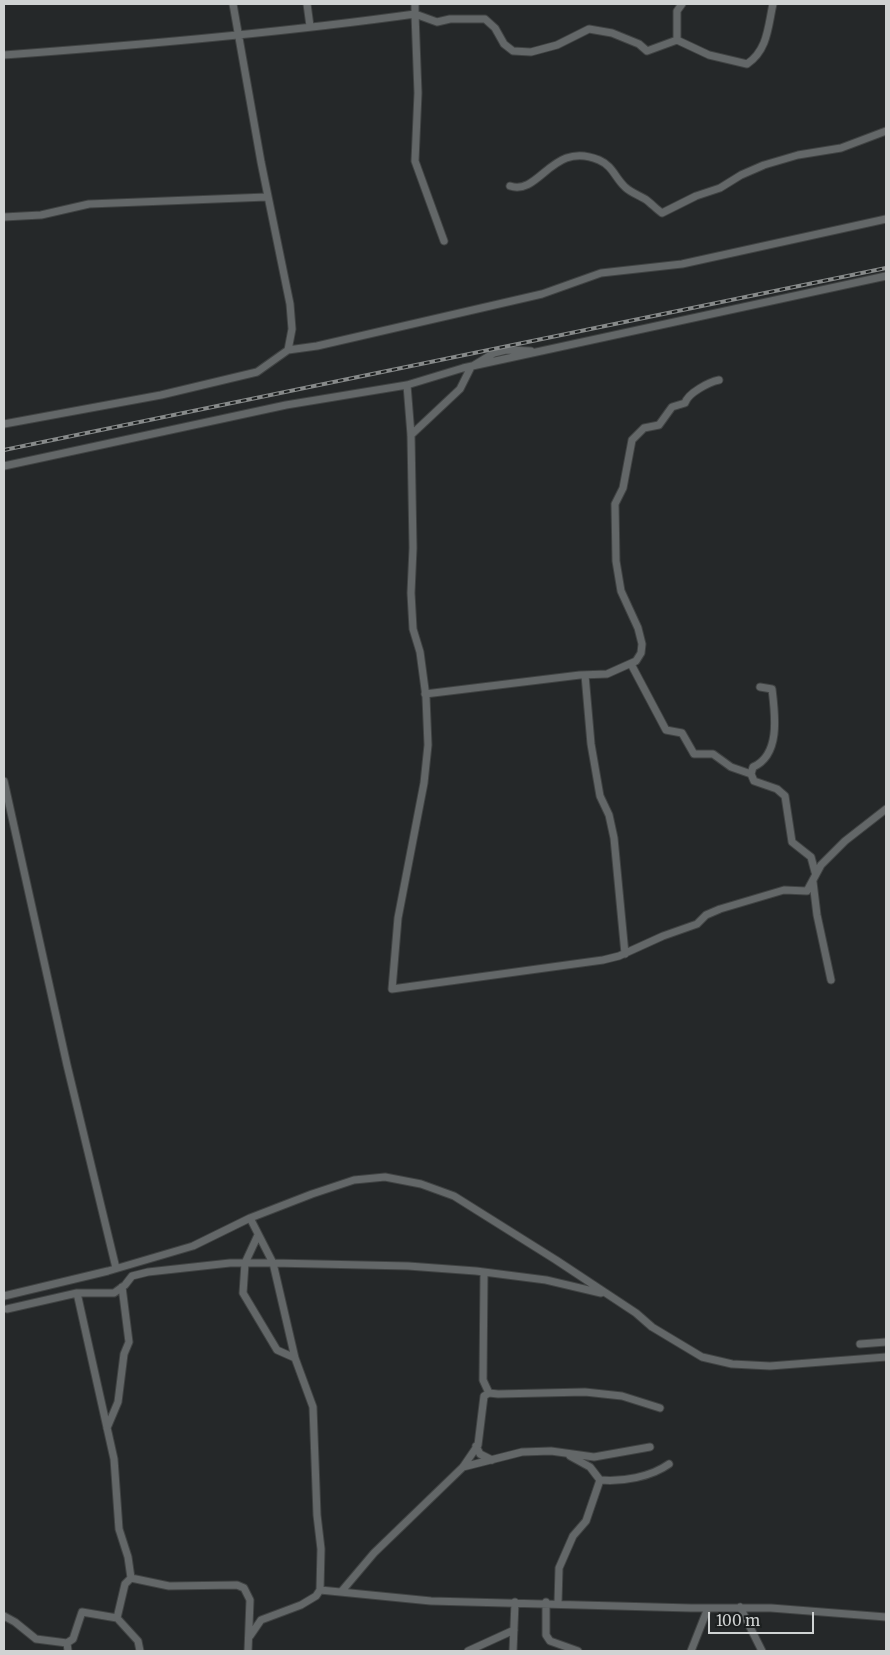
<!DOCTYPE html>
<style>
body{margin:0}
#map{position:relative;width:890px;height:1655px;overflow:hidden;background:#252829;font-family:Merriweather,serif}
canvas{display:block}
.frame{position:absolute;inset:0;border:5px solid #d0d3d3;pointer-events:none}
.scale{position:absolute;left:708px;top:1612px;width:106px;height:22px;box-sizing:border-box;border:2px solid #d0d3d3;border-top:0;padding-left:6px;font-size:15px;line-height:18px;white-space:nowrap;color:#d0d3d3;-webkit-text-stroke:4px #1c1f1f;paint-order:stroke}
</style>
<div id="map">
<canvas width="890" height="1655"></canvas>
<div class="frame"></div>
<div class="scale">100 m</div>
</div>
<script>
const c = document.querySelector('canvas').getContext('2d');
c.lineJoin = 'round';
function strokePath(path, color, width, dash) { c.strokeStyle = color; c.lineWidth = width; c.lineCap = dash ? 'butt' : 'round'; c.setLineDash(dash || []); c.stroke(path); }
const minor = new Path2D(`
 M307,4l3,22
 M677,40l32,15 38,9c21,-14 21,-38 26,-60
 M4,55c137,-10 275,-22 411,-41v-10
 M510,186c30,10 42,-46 89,-26 14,6 16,18 26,27 5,5 13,8 20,12 6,4 11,10 17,14l34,-17 24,-8 21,-13 23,-10 34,-10 43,-7 45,-17
 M4,217l37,-2 48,-11 178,-7
 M444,241l-29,-80 3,-68 -3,-79 22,8 13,-3h35l10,9 9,16 9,7 18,1 26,-7 32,-16 23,4 27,11 8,7 30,-11v-29l5,-7
 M288,350l29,-4 225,-52 59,-21 81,-9 204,-45
 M407,385l4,50 2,113 -2,45 2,36 7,23 6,45 2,48 -4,38 -26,135 -6,71 211,-29 16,-4 44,-20 34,-12 9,-9 14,-6 64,-19 23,1 14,-26 24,-24 41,-32
 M4,424l157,-29 96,-23 31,-22 4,-21 -2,-25 -29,-142 -28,-158
 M411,435l49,-46 11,-22 23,-14 12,-3 25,1
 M4,466l282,-61 121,-20 56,-17 423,-92
 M631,664l35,66 16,3 12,21h19l18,13 20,7
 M585,675l6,69 9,52 9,19 5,23 11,116
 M760,687l12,2c3,25 9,66 -19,78l-2,7 3,7 23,8 8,7 7,46 19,15 4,15
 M425,694l155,-19 27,-1 29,-13 5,-8 1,-9 -4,-16 -17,-37 -5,-30 -1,-57 8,-16 9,-48 12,-12 15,-3 13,-18 13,-4c3,-10 24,-21 34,-23
 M4,781l63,284 49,203
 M813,882l4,33 14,65
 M250,1218l23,45 22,95 18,49 4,108 4,34 -1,41 -4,6 -15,9 -40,15 -11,16
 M258,1235l-13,28 -2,30 34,57 18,8
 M77,1293h37l11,-8 7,-9 16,-4 82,-9h43l135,3 68,5 70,9 55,13
 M4,1296l104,-25 85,-25 57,-28 62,-24 42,-14 31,-3 36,7 33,12 102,64 80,53 16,14 50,30 30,7 38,2 116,-9
 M7,1309l70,-16 37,166 5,70 9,28 3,21
 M860,1344l26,-2
 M489,1393l9,1 87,-2 37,4 38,12
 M107,1428l11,-26 6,-48 5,-12 -7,-55
 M476,1446l4,8 12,6
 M570,1456l20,11 10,13c22,2 51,-3 69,-16
 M463,1467l59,-15 29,-1 43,6 56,-10
 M320,1590l111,11 260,7h80l115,9
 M341,1592l33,-39 89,-86 15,-22 6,-49 5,-3 -6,-13 1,-108
 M546,1602v33l4,6 28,10
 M558,1603l1,-35 14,-32 13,-15 14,-41
 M740,1607l22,44
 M4,1616l11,6 21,17 31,4
 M68,1651l-1,-8 6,-4 9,-27 35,6
 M140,1651l-2,-10 -21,-23 8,-34 6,-6 38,8 68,-1 7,3 6,12 -2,51
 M468,1651l46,-21
 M513,1651l2,-49
 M691,1651l17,-43`);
const rail = new Path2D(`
 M4,450l882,-182`);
strokePath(minor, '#404343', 9);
strokePath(minor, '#636768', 7);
strokePath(rail, '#878a8a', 4);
strokePath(rail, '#1c1f1f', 2, [5.5]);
</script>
